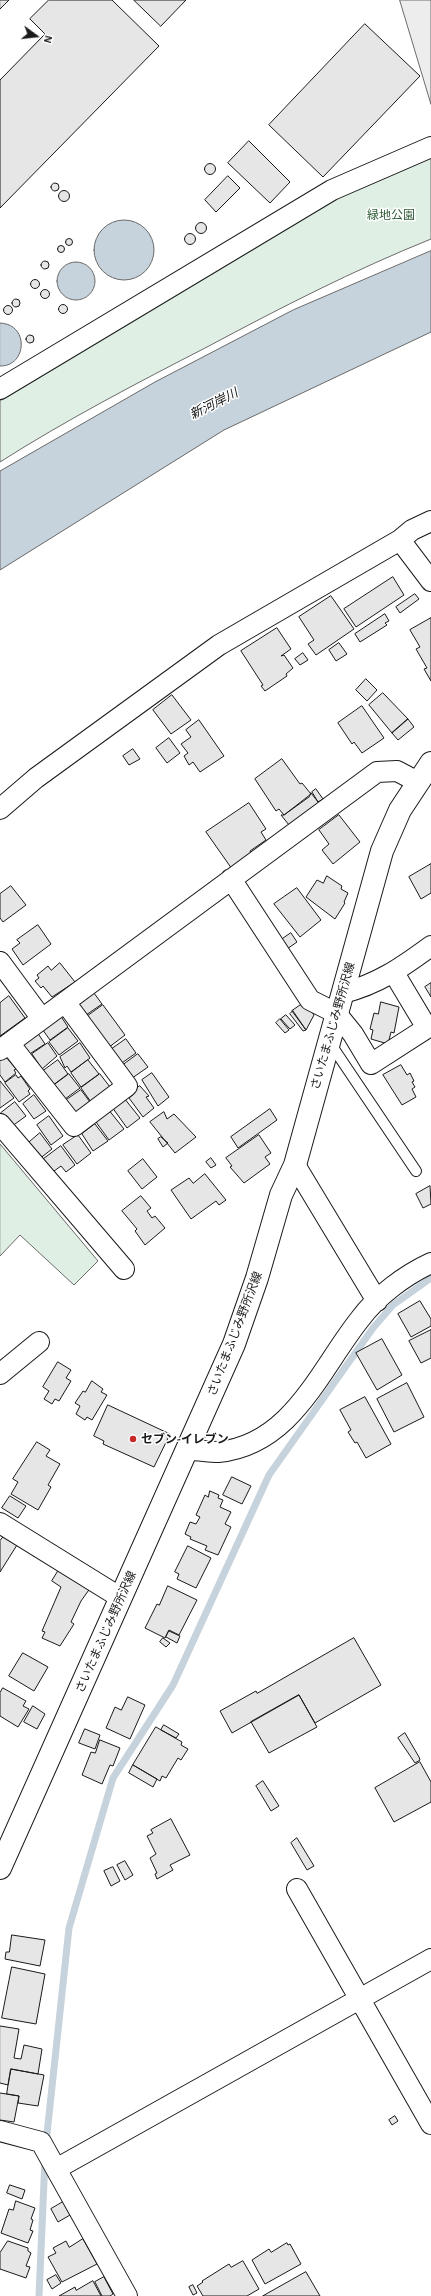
<!DOCTYPE html>
<meta charset="utf-8">
<style>
body{margin:0}
#map{position:relative;width:431px;height:2296px;overflow:hidden;background:#fff;font-family:"Alegreya Sans",sans-serif}
canvas{display:block}
.north{position:absolute;left:16px;top:16px;width:40px;height:40px;-webkit-text-stroke:3px #fff;paint-order:stroke;rotate:105deg;font-size:11px;font-weight:700;line-height:16px;text-align:center;color:#1a1a1a}
.north::after{content:'';display:block;margin:auto;width:14px;height:18px;background:#1a1a1a;clip-path:polygon(50% 0,100% 100%,50% 72%,0 100%)}
</style>
<div id="map">
<canvas width="431" height="2296"></canvas>
<div class="north">N</div>
</div>
<script>
const c = document.querySelector('canvas').getContext('2d');
c.lineJoin = 'round';
function paint(path, color) { c.fillStyle = color; c.fill(path, 'evenodd'); }
function strokePath(path, color, width, dash) { c.strokeStyle = color; c.lineWidth = width; c.lineCap = dash ? 'butt' : 'round'; c.setLineDash(dash || []); c.stroke(path); }
function drawText(font, color, halo, rows, align = 'center') {
  c.font = font + ' "Alegreya Sans","Noto Sans JP",sans-serif'; c.lineWidth = 3; c.setLineDash([]); c.textBaseline = 'middle'; c.strokeStyle = halo; c.fillStyle = color; for (const [text, x, y, turn = 0] of rows) {
    c.save(); c.translate(x, y); c.rotate((+turn || 0) * Math.PI / 180); c.textAlign = isNaN(turn) ? turn : align; if (halo) c.strokeText(text, 0, 0); c.fillText(text, 0, 0); c.restore();
  }
}
const green = new Path2D(`
 M431,157v82c-77,31 -151,69 -224,108 -70,36 -141,73 -207,115v-61l123,-77 231,-135z
 M0,1144l98,117 -24,24 -54,-50 -20,21z`);
const parking = new Path2D(`
 M400,0h31v104z`);
const water = new Path2D(`
 M94 250a30 30 0 1 1 60 0a30 30 0 1 1-60 0Z
 M431,251v81l-207,98 -224,140v-99l155,-89 138,-72z
 M57 281a19 19 0 1 1 38 0a19 19 0 1 1-38 0Z
 M0,323c30,1 27,44 0,43z`);
const stream = new Path2D(`
 M46,2143l23,-215 44,-150 60,-93 96,-210 104,-147 20,-23 38,-27
 M39,2296l6,-137`);
const building = new Path2D(`
 M0,0h9l-9,9z
 M49,0h63l47,46 -159,162v-128l45,-46 -15,-15z
 M134,0h52l-25,26z
 M365,24l55,52 -97,101 -54,-52z
 M249,141l41,41 -20,21 -42,-40z
 M204.5 169a5.5 5.5 0 1 1 11 0a5.5 5.5 0 1 1-11 0Z
 M228,176l12,12 -24,24 -11,-12z
 M51 187a4 4 0 1 1 8 0a4 4 0 1 1-8 0Z
 M58.5 196a5.5 5.5 0 1 1 11 0a5.5 5.5 0 1 1-11 0Z
 M195.5 228a5.5 5.5 0 1 1 11 0a5.5 5.5 0 1 1-11 0Z
 M184.5 239a5.5 5.5 0 1 1 11 0a5.5 5.5 0 1 1-11 0Z
 M65.5 242a3.5 3.5 0 1 1 7 0a3.5 3.5 0 1 1-7 0Z
 M57.5 249a3.5 3.5 0 1 1 7 0a3.5 3.5 0 1 1-7 0Z
 M41 265a4 4 0 1 1 8 0a4 4 0 1 1-8 0Z
 M30.5 284a4.5 4.5 0 1 1 9 0a4.5 4.5 0 1 1-9 0Z
 M40.5 294a4.5 4.5 0 1 1 9 0a4.5 4.5 0 1 1-9 0Z
 M12 303a4 4 0 1 1 8 0a4 4 0 1 1-8 0Z
 M58.5 309a4.5 4.5 0 1 1 9 0a4.5 4.5 0 1 1-9 0Z
 M3.5 310a4.5 4.5 0 1 1 9 0a4.5 4.5 0 1 1-9 0Z
 M26 339a4 4 0 1 1 8 0a4 4 0 1 1-8 0Z
 M393,577l11,18 -48,32 -12,-18z
 M415,594l4,5 -19,14 -4,-6z
 M331,596l23,33 -38,26 -8,-11 6,-4 -15,-23z
 M385,614l4,7 -4,2 2,2 -27,17 -5,-8z
 M431,618v63l-7,-12 3,-1 -11,-19 4,-2 -10,-17z
 M277,628l14,21 -10,7 3,-1 9,13 -7,6 1,2 -22,15 -4,-5 2,-1 -22,-34z
 M339,643l8,11 -11,7 -7,-11z
 M303,653l5,7 -8,5 -5,-6z
 M366,679l11,11 -10,11 -11,-11z
 M383,693l25,26 -16,14 -23,-28z
 M172,695l19,25 -20,14 -18,-24z
 M362,706l22,32 -22,15 -8,-11 -2,2 -14,-21z
 M408,719l6,8 -16,13 -6,-7z
 M199,720l25,36 -24,16 -7,-10 -4,3 -5,-9 4,-3 -7,-9 10,-7 -5,-7z
 M169,738l11,15 -13,10 -11,-15z
 M133,749l7,10 -11,6 -6,-9z
 M282,759l18,25 2,-1 9,11 -27,21 -5,-6 -3,2 -21,-32z
 M316,789l7,10 -5,3 -6,-10z
 M311,793l8,10 -30,22 -8,-10h3l25,-18z
 M249,803l17,26 -5,3 5,8 -16,11 2,4 -20,14 -26,-37z
 M339,815l21,27 -27,22 -11,-14 7,-6 -10,-14z
 M431,864v29l-10,6 -12,-22z
 M327,876l15,10 -1,3 7,4 -4,9 1,1 -10,16 -29,-22 11,-17 6,3z
 M11,886l15,19 -23,17 -3,-4v-24z
 M297,888l24,32 -21,17 -26,-33z
 M38,925l13,19 -28,21 -11,-16 8,-6 -3,-3z
 M291,933l6,9 -10,7 -6,-9z
 M60,963l15,19 -23,15 -9,-11 -2,2 -6,-7 4,-3 -2,-3 11,-9 3,4z
 M431,983v14l-6,-10z
 M91,989l11,15 -16,11 -11,-14z
 M9,996l16,22 -25,18v-33z
 M305,1002l9,13 -8,15 -14,-19z
 M381,1002l18,5 -5,26 -3,-1 -3,12 -17,-5 2,-9 -3,-1 4,-16 4,1z
 M103,1005l22,30 -17,13 -23,-30z
 M293,1011l13,19 -3,1 -13,-17z
 M60,1015l8,12 -18,13 -10,-14z
 M286,1015l9,10 -5,4 -9,-10z
 M280,1019l9,11 -4,3 -9,-10z
 M68,1028l10,13 -19,14 -10,-13z
 M35,1029l10,15 -17,11 -9,-14z
 M126,1039l10,14 -17,12 -10,-14z
 M48,1043l9,13 -15,13 -10,-15z
 M80,1043l10,15 -19,14 -4,-6 -2,2 -5,-11z
 M138,1054l10,13 -20,14 -9,-13z
 M0,1057h6l10,12 -2,1 2,3 -11,9 -5,-7z
 M58,1060l10,14 -19,14 -10,-14z
 M88,1060l11,14 -18,13 -10,-14z
 M401,1065l6,10 3,-2 4,8 -2,1 3,5 -3,2 4,8 -14,8 -19,-30z
 M152,1073l17,24 -11,9 -16,-26z
 M69,1074l11,14 -19,14 -12,-13z
 M100,1074l10,13 -19,15 -10,-14z
 M16,1075l2,3 3,-2 9,13 -2,2 2,3 -11,8 -14,-19z
 M0,1081l14,17 -14,10z
 M140,1086l9,10 -3,1 8,11 -11,9 -14,-19 5,-4 -2,-3z
 M81,1090l9,12 -17,12 -11,-11z
 M34,1095l12,16 -12,8 -11,-15z
 M124,1098l16,20 -13,10 -15,-21z
 M15,1102l11,14 -15,11 -10,-14z
 M108,1109l16,20 -15,11 -13,-18z
 M270,1109l7,11 -39,28 -7,-11z
 M164,1112l3,7 7,-5 22,23 -21,16 -25,-31z
 M49,1116l14,20 -12,9 -14,-20z
 M95,1124l13,17 -15,10 -11,-17z
 M40,1133l12,16 -14,11 -12,-15z
 M78,1135l13,18 -14,11 -14,-19z
 M259,1135l12,18 -6,4 5,7 -26,19 -14,-16 2,-1 -6,-8z
 M161,1137l7,6 -5,4 -5,-8z
 M61,1146l14,19 -9,7 -5,-6 -11,8 -9,-13z
 M211,1158l5,7 -5,3 -5,-6z
 M143,1159l14,18 -15,12 -14,-18z
 M205,1174l21,26 -7,5 -3,-4 -25,18 -20,-29 18,-12 4,5z
 M430,1186l1,18 -8,4 -7,-14z
 M141,1196l10,12 -4,3 5,7 3,-2 10,12 -20,17 -10,-14 2,-2 -15,-18z
 M420,1301l11,18v7l-20,11 -13,-23z
 M431,1330v28l-10,5 -12,-22z
 M382,1339l20,36 -25,15 -21,-37z
 M58,1362l13,8 -5,8 5,3 -12,20 -4,-2 -3,5 -8,-5 5,-8 -6,-4z
 M92,1381l11,8 -2,3 6,3 -15,25 -5,-3 -2,3 -9,-6 4,-8 -5,-3 8,-12 2,1z
 M407,1383l17,34 -30,15 -17,-33z
 M365,1397l26,47 -25,14 -9,-16 -2,1 -7,-11 3,-2 -11,-20z
 M108,1405l62,29 -16,33 -51,-23 1,-3 -10,-5z
 M37,1442l13,8 -4,6 14,8 -12,21 3,2 -13,23 -27,-16 7,-12 -5,-3z
 M232,1477l19,9 -9,18 -19,-9z
 M210,1491l9,4 -1,3 5,2 -3,7 11,5 -6,12 6,3 -13,28 -13,-5 2,-4 -17,-7 1,-2 -6,-3 5,-12 6,2 4,-7 -4,-2 9,-20 3,2z
 M10,1496l16,10 -8,12 -16,-10z
 M4,1536l13,9 -17,27v-31z
 M188,1546l23,12 -15,30 -19,-9 2,-5 -4,-2z
 M60,1568l31,19 -10,14 -10,21 3,2 -14,22 -18,-8 3,-6 -3,-1 19,-44 -9,-6z
 M168,1586l29,14 -18,35 -10,-5 -4,8 -20,-10 12,-24 2,1z
 M169,1631l11,5 -3,7 -11,-6z
 M163,1638l7,5 -4,4 -6,-5z
 M354,1638l27,47 -66,38 -16,-28 -67,38 -12,-22 36,-20 1,2z
 M23,1653l25,14 -14,24 -25,-15z
 M3,1688l23,13 -3,5 6,3 -11,18 -18,-11v-23z
 M299,1695l18,32 -48,26 -18,-31z
 M128,1697l17,8 -15,34 -24,-11 9,-21 6,3z
 M33,1706l12,8 -8,15 -13,-7z
 M164,1725l15,9 -3,4 -15,-8z
 M156,1727l26,15 -1,3 7,4 -7,11 -3,-2 -12,20 -4,-2 -2,5 -27,-16z
 M85,1729l15,6 -5,14 -16,-6z
 M405,1733l14,24 1,3 -5,3 -17,-25z
 M100,1740l20,8 -7,18 -3,-1 -8,19 -20,-9 9,-23 4,1z
 M420,1762l11,20v20l-37,20 -19,-34z
 M133,1765l24,14 -4,8 -24,-14z
 M263,1781l16,25 -8,5 -15,-25z
 M171,1819l19,36 -20,10 3,5 -16,9 -2,-5 2,-1 -7,-15 6,-4 -9,-18 6,-3 -2,-3z
 M297,1838l17,28 -7,4 -16,-27z
 M125,1861l8,14 -8,5 -8,-15z
 M113,1867l7,14 -9,5 -7,-15z
 M12,1935l33,5 -5,26 -35,-7 1,-7h3z
 M12,1967l33,7 -9,50 -34,-6z
 M0,2026l19,3 -5,29 7,1 3,-14 18,4 -4,25 -27,-5 -3,16 -8,-2z
 M11,2069l33,6 -6,31 -20,-3 1,-7 -12,-2z
 M0,2093l19,3 -5,26 -14,-2z
 M395,2116l3,5 -6,4 -3,-5z
 M10,2185l15,5 -3,9 -15,-6z
 M16,2201l19,7 -4,11 2,1 -3,10 3,1 -5,12 -27,-10 8,-24 4,1z
 M63,2202l7,13 -12,7 -7,-13z
 M83,2239l14,25 -35,18 -14,-25 8,-4 -3,-5 13,-7 3,6z
 M8,2241l20,7v3l3,2 -5,13 4,1 -4,11 -26,-9v-16z
 M287,2243l1,2 2,-1 11,20 -36,20 -13,-24 17,-11 2,3z
 M243,2261l16,28 -12,7h-44l-6,-10 6,-4 -1,-1 27,-17 2,3z
 M306,2272l14,24h-57z
 M56,2275l5,8 -9,6 -5,-9z
 M104,2277l9,17 -3,2h-8l-7,-14z
 M93,2281l8,15h-42l16,-9 1,3z
 M193,2285l4,8 -4,2 -4,-8z`);
const lane = new Path2D(`
 M330,1043l86,128`);
const street = new Path2D(`
 M0,389l332,-199 99,-43
 M400,540l31,41
 M0,809l36,-31 183,-133 181,-105 12,-10 19,-9
 M231,879l79,121 26,13 17,21 18,30 56,-36 -33,-55
 M0,962l42,57
 M343,993c35,-9 58,-25 88,-47
 M9,1043l65,83 53,-40 -62,-84
 M0,1050l377,-278 20,-1 21,11
 M0,1124l124,145
 M295,1165l82,136
 M0,1374l39,-32
 M188,1450c10,0 21,2 30,2 74,-7 102,-83 142,-133 17,-23 45,-44 71,-56
 M0,1523l121,75
 M297,1889l134,235
 M0,2131l41,11 86,154
 M56,2169l375,-210`);
const primary = new Path2D(`
 M0,1868l234,-524 23,-66 24,-83 14,-30 87,-314 18,-41 31,-47`);
const markers = [
 [133,1439,4,"#c62828"]
];
const parkNames = [
 ["緑地公園",391,215]
];
const streetNames = [
 ["さいたまふじみ野所沢線",333,1026,-74],
 ["さいたまふじみ野所沢線",235,1334,-69],
 ["さいたまふじみ野所沢線",106,1632,-66]
];
const poiNames = [
 ["セブン-イレブン",141,1439]
];
const waterNames = [
 ["新河岸川",214,404,-27]
];
paint(green, '#e0efe3');
strokePath(green, '#6a6a6a', 1);
paint(parking, '#ededed');
strokePath(parking, '#6a6a6a', 1);
paint(water, '#c6d2dc');
strokePath(water, '#6a6a6a', 1);
strokePath(stream, '#c6d2dc', 7);
paint(building, '#e6e6e6');
strokePath(building, '#1a1a1a', 1);
strokePath(lane, '#1a1a1a', 12);
strokePath(street, '#1a1a1a', 22);
strokePath(primary, '#1a1a1a', 24);
strokePath(lane, '#fff', 10);
strokePath(street, '#fff', 20);
strokePath(primary, '#fff', 22);
for (const [x, y, r, color] of markers) { const dot = new Path2D(); dot.arc(x, y, r, 0, 2 * Math.PI); c.fillStyle = color; c.fill(dot); strokePath(dot, '#fff', 1.5); }
drawText('12px', '#2b5a34', '#fff', parkNames);
drawText('12px', '#1a1a1a', '#fff', streetNames);
drawText('bold 12px', '#1a1a1a', '#fff', poiNames, 'left');
drawText('italic 13px', '#1a1a1a', '#fff', waterNames);
</script>
